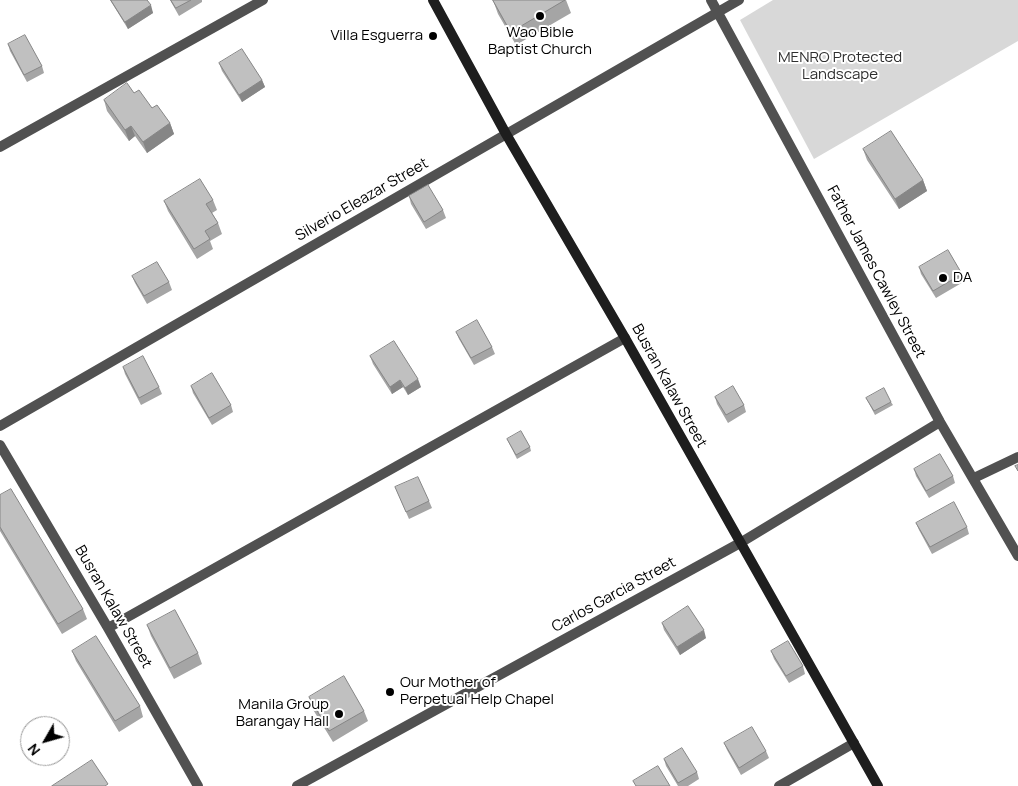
<!DOCTYPE html>
<style>
body{margin:0}
#map{position:relative;width:1018px;height:786px;overflow:hidden;background:#fff;font-family:Manrope,sans-serif}
canvas{display:block}
.north{position:absolute;left:20px;top:716px;width:50px;height:50px;box-sizing:border-box;background:#fff;border:1px solid #999;border-radius:50%;rotate:232deg;font-size:14px;font-weight:700;line-height:20px;text-align:center;color:#000}
.north::after{content:'';display:block;margin:auto;width:18px;height:22px;background:#000;clip-path:polygon(50% 0,100% 100%,50% 72%,0 100%)}
</style>
<div id="map">
<canvas width="1018" height="786"></canvas>
<div class="north">N</div>
</div>
<script>
const c = document.querySelector('canvas').getContext('2d');
c.lineJoin = 'round';
function paint(path, color) { c.fillStyle = color; c.fill(path, 'evenodd'); }
function strokePath(path, color, width, dash) { c.strokeStyle = color; c.lineWidth = width; c.lineCap = dash ? 'butt' : 'round'; c.setLineDash(dash || []); c.stroke(path); }
function drawText(font, color, halo, rows, align = 'center') {
  c.font = font + ' Manrope,sans-serif'; c.lineWidth = 4; c.setLineDash([]); c.textBaseline = 'middle'; c.strokeStyle = halo; c.fillStyle = color; for (const [text, x, y, turn = 0] of rows) {
    c.save(); c.translate(x, y); c.rotate((+turn || 0) * Math.PI / 180); c.textAlign = isNaN(turn) ? turn : align; if (halo) c.strokeText(text, 0, 0); c.fillText(text, 0, 0); c.restore();
  }
}
const green = new Path2D(`
 M773,0h245v41l-204,118 -74,-139z`);
const street = new Path2D(`
 M711,0l229,422 78,134
 M0,147l263,-147
 M0,426l739,-426
 M0,445l108,183 90,158
 M974,478l44,-21
 M108,628l517,-290
 M297,786l443,-243 200,-121
 M779,786l75,-43`);
const secondary = new Path2D(`
 M433,0l73,134 119,204 253,448`);
const wall = new Path2D(`
 M110,0h37l6,13 -25,16z
 M170,0h32v2l-23,14z
 M493,0h73l5,13 -55,32 -18,-31z
 M8,44l34,22 2,7 -17,9 -17,-31z
 M219,63l43,17 3,7 -23,15 -20,-31z
 M134,93l36,30 4,11 -27,19 -12,-17 -6,5 -22,-30 -3,-11z
 M863,149l60,31 4,11 -28,18 -32,-49z
 M409,196l34,14 3,8 -20,11 -15,-25z
 M213,200l4,10 -5,3 6,10 4,11 -12,7 3,8 -16,10 -29,-48 -4,-10z
 M919,267l43,7 3,7 -29,17 -15,-24z
 M132,276l37,6 3,8 -25,14 -12,-21z
 M456,332l36,15 3,7 -21,11 -15,-26z
 M370,356l51,31 -13,8 -5,-8 -11,7 -19,-30z
 M123,367l36,20 3,7 -21,11 -16,-31z
 M191,386l40,19 2,7 -21,13 -19,-32z
 M715,397l29,8 2,7 -18,11 -11,-19z
 M866,398l25,4 2,3 -18,10z
 M507,439l23,8 1,4 -14,8z
 M914,469l39,7 2,7 -26,15 -13,-22z
 M395,487l34,14 3,7 -23,11z
 M0,495l83,114 4,10 -25,15 -62,-103z
 M916,523l51,4 2,7 -37,20 -13,-24z
 M662,623l44,15 -26,17 -16,-25z
 M147,625l51,28 4,11 -28,15 -23,-43z
 M72,651l68,55 3,11 -24,15 -43,-71z
 M771,651l32,15 2,8 -16,9 -15,-24z
 M309,697l55,14 4,10 -35,21 -21,-34z
 M724,743l42,8 3,7 -28,17 -14,-25z
 M664,759l33,13 2,7 -11,7h-10l-12,-20z`);
const shadedWall = new Path2D(`
 M151,5l2,8 -25,16 -3,-7z
 M262,80l3,7 -23,15 -3,-7z
 M170,123l4,11 -27,19 -4,-11z
 M131,126l4,10 -6,5 -4,-11z
 M923,180l4,11 -28,18 -4,-10z
 M418,379l3,8 -13,8 -3,-7z
 M400,380l3,7 -11,7 -2,-7z
 M704,630l2,8 -26,17 -3,-8z`);
const building = new Path2D(`
 M111,0h36l4,5 -26,17z
 M171,0h20l-15,8z
 M493,0h72l-54,32z
 M25,35l17,31 -18,9 -16,-31z
 M242,49l20,31 -23,15 -20,-32z
 M127,83l7,10 5,-3 13,18 5,-3 13,18 -27,19 -12,-16 -6,4 -21,-30z
 M891,131l32,49 -28,19 -32,-50z
 M200,179l13,21 -7,4 12,19 -13,8 5,8 -16,10 -30,-48z
 M428,185l15,25 -19,12 -15,-26z
 M948,250l14,24 -29,17 -14,-24z
 M157,262l12,20 -25,14 -12,-20z
 M477,320l15,27 -21,11 -15,-26z
 M394,341l24,38 -13,9 -5,-8 -10,7 -20,-31z
 M143,356l16,31 -20,11 -16,-31z
 M212,373l19,32 -22,13 -18,-32z
 M733,386l11,19 -18,10 -11,-18z
 M884,388l7,14 -17,9 -8,-13z
 M521,431l9,16 -14,8 -9,-16z
 M940,454l13,22 -27,15 -12,-22z
 M1018,465v6l-3,-5z
 M418,477l11,24 -23,11 -11,-25z
 M11,489l72,120 -25,15 -58,-97v-32z
 M954,502l13,25 -37,20 -14,-24z
 M688,606l16,24 -27,17 -15,-24z
 M175,610l23,43 -28,15 -23,-43z
 M96,636l44,70 -25,15 -43,-70z
 M788,641l15,25 -17,10 -15,-25z
 M344,676l20,35 -35,20 -20,-34z
 M752,727l14,24 -27,17 -15,-25z
 M682,748l15,24 -19,11 -14,-24z
 M92,760l16,24 -3,2h-53z
 M658,766l12,20h-34l-3,-5z`);
const markers = [
 [540,16,5,"#000"],
 [433,36,5,"#000"],
 [943,278,5,"#000"],
 [390,692,5,"#000"],
 [339,714,5,"#000"]
];
const poiNames = [
 ["Wao Bible",540,33,"center"],
 ["Baptist Church",540,50,"center"],
 ["Villa Esguerra",423,36],
 ["DA",953,278,"left"],
 ["Our Mother of",400,683,"left"],
 ["Perpetual Help Chapel",400,700,"left"],
 ["Manila Group",329,705],
 ["Barangay Hall",329,722]
];
const parkNames = [
 ["MENRO Protected",840,58],
 ["Landscape",840,75]
];
const streetNames = [
 ["Silverio Eleazar Street",362,200,-30],
 ["Father James Cawley Street",876,272,62],
 ["Busran Kalaw Street",669,386,61],
 ["Carlos Garcia Street",614,595,-29],
 ["Busran Kalaw Street",113,607,60]
];
paint(green, '#d8d8d8');
strokePath(street, '#515151', 10);
strokePath(secondary, '#1e1e1e', 10);
paint(wall, '#a5a5a5');
paint(shadedWall, '#868686');
paint(building, '#c0c0c0');
strokePath(building, '#868686', 1);
for (const [x, y, r, color] of markers) { const dot = new Path2D(); dot.arc(x, y, r, 0, 2 * Math.PI); c.fillStyle = color; c.fill(dot); strokePath(dot, '#fff', 2); }
drawText('15px', '#000', '#fff', poiNames, 'right');
drawText('15px', '#2f2f2f', '#fff', parkNames);
drawText('15px', '#000', '#fff', streetNames);
</script>
